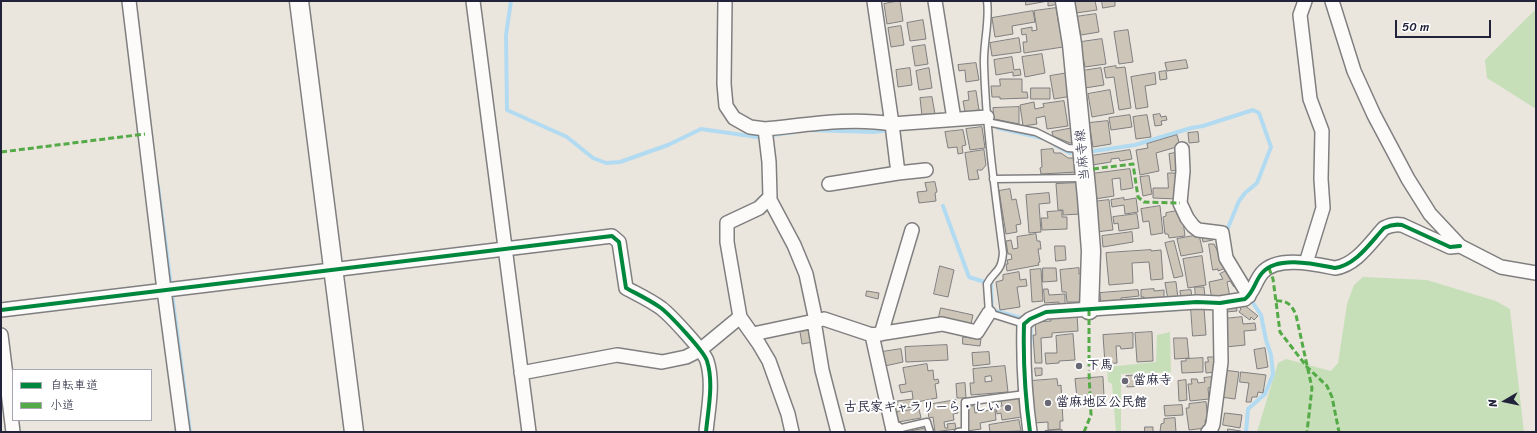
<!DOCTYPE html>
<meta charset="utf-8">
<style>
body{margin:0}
#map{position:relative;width:1537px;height:433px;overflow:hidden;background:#eae6de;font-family:Sriracha,"Klee One",sans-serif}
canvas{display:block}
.frame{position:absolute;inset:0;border:2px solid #22223b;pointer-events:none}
.legend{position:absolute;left:12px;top:369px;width:140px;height:52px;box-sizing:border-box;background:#fff;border:1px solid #a7a7b1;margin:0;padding:5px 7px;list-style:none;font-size:12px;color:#22223b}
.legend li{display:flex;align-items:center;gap:8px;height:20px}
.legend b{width:20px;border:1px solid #a7a7b1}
.north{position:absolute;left:1485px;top:381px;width:40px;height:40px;-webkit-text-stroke:3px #fff;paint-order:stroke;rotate:261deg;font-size:11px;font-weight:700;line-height:16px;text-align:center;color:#22223b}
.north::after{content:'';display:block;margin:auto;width:14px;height:18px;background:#22223b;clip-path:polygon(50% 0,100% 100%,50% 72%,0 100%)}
.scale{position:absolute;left:1395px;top:20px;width:96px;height:18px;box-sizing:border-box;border:2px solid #22223b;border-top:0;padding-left:5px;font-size:12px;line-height:14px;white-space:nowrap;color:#22223b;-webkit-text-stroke:3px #fff;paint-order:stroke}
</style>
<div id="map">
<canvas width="1537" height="433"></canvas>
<div class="frame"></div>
<ul class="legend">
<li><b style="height:5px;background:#00873e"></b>自転車道</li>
<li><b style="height:5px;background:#53aa46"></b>小道</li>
</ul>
<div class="north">N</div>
<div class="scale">50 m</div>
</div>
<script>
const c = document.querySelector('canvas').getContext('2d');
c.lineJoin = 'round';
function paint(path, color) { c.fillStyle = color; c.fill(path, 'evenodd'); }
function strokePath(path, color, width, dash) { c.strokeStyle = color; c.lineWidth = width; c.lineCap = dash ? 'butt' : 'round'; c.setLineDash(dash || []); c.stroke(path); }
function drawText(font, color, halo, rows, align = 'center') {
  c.font = font + ' Sriracha,"Klee One",sans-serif'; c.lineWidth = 4; c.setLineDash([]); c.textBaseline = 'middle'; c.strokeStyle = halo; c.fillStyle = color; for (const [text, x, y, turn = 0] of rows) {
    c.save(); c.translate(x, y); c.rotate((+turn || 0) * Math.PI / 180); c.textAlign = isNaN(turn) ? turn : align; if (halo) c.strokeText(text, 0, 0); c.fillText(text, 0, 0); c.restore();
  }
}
const green = new Path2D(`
 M1536,9v100l-49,-31 -2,-18z
 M1363,277l64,3 69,21 14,8 14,123h-267l21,-69 8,-4 45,12 7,-8 9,-59 7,-19z
 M1170,332l1,40 -50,2v58h-5l-4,-48 -4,-2 -1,-15 49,-5 1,-27z`);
const stream = new Path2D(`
 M511,1l-5,34 1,75 60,27 26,21 13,5 14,-1 48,-17 33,-16 56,8 38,-5
 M998,128l44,10
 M808,130l65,2 18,-2
 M1055,145l15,8
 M1094,151l41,-6 56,-17 12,-2 50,-16 6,3 12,34 -14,36 -12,10 -6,8 -12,29v4
 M158,186l32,246
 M943,206l26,71 22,7 1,26 33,9
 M1030,352l1,-28 -1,-1
 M1246,432l2,-23 17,-15 8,-20 -2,-19 -5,-15 -5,-25 -8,-12 -2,-5`);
const building = new Path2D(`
 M900,1l3,20 -16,3 -3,-20z
 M1026,1h32l1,3 -11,2v-5l-22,4z
 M1075,1h20l2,9 -21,3z
 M1102,1h13v5l-12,2z
 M1056,8l7,39 -39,6 -1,-11h4l-1,-8 -4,1 -1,-6 11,-2v4l5,-1 -3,-19z
 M1033,11l2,11 -23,4 1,8 -18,3 -3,-19z
 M1096,14l3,18 -18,3 -1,-4h-3l-2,-14z
 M923,20l3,19 -16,2 -3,-18z
 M901,26l3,19 -13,2 -3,-19z
 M1128,30l5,32 -14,2 -5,-32z
 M1019,38l2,14 -29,4 -2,-13z
 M1102,39l4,25 -21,3 -2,-10h-3l-1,-9h3l-1,-6z
 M925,45l3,19 -13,2 -3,-19z
 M1042,54l3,19 -20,4 -3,-20z
 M1012,57l2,13 6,-1 1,6 -8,1v-4l-17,3 -2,-15z
 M1186,60l2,8 -21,3 -2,-8z
 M976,63l3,17 -13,2 -1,-12 -6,1 -1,-6z
 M1116,66v2l9,-1 6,41 -12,2 -5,-33 -8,1 -2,-10z
 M910,68l2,17 -14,2 -2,-17z
 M929,68l3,20 -13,2 -3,-19z
 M1101,68l3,17 -19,3 -3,-17z
 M1166,71l1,8 -7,1 -1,-8z
 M1068,73l4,23 -18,3 -4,-23z
 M1155,73l1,11 -11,2 3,21 -12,2 -5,-32z
 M1000,79h22v13h5l1,6 -28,1v-2h-8l-1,-11h9z
 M1031,88h19v11h-19z
 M1110,90l4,23 -22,4 -4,-23z
 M976,91l3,19 -14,2 -2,-11 6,-1 -1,-8z
 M932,97l3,17 -13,2 -2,-18z
 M1064,101l4,25 -21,3 -2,-13 -9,2 1,6 -14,2 -3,-21 14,-3 1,7 9,-2 -1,-3z
 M1019,107v17l-25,-5 -1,-11z
 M1160,114l1,3 5,-1 1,4 -6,1 1,4 -7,1 -2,-11z
 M1130,115l2,12 -21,3 -2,-12z
 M1147,115l4,22 -15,2 -3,-22z
 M1108,121l3,23 -18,3 -4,-24z
 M982,127l3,21 -15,2 -4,-21z
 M1073,128l2,14 -5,1 -17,-7 -1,-4z
 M963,130l3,15 -4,1 1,7 -5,1 -1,-7 -9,1 -3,-16z
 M1198,132l1,10 -10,1 -1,-10z
 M1177,135l3,11 -24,7 3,18 -19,4 -4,-25 12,-2 -1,-4z
 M1053,149l1,4h7l7,5h8l1,14 -36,2 -1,-6 2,-1 -1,-17z
 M984,150l2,15 -4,5h-5l2,9 -10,1 -4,-27z
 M1130,150l2,9 -12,2 -1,-3 -8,1v3l-19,3 -1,-9z
 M1175,153l3,17 -7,1 -2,-17z
 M1130,169l3,19 -12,2 -1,-12 -8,1 2,17 -19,3 -4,-25z
 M1168,173h9v26l-24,-1v-10h15z
 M1149,176l3,18 -9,2 -3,-19z
 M935,182l2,10 -2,1 1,8 -17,2 -2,-11 10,-1 -2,-8z
 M1078,183l2,31 -17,1v-5h-5l-2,-26z
 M1010,189l2,11 4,-1 5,25 -5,1 1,7 -11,2 -7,-43z
 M1049,193l1,10 -11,1 2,28 -12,1 -3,-38z
 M1124,198v2l12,-2 2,14 -13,2 -1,-9 -12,2 -1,-7z
 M1109,200l4,30 -17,2 -4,-30z
 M1160,206l3,27 -12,2 -2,-14 -6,1 -2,-13z
 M1062,211v6h5v12l-25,1 -1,-12h7l-1,-6z
 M1177,211v4h3l1,6h2l2,15 -16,2 -1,-4h-3l-2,-17 3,-1v-3z
 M1137,214l2,14 -20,3 -1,-8 -4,1 -1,-7z
 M1132,232l1,10 -30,5 -1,-11z
 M1036,234l1,7h3l1,8h-3l2,13 -2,1 1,2 -32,6 -1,-7h2l-1,-4 5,-1 -1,-5h-3l-2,-13 5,-1 2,9 5,-1 -1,-11z
 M1199,235l4,17 -22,4 -4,-17z
 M1212,235l1,5 -10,2 -1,-5z
 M1174,241l9,35 -9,2 -9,-35z
 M1209,244h5l12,24 -8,3v-2l-5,1z
 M1055,246h10l1,14 -10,1z
 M1151,250v1l10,-1 2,29 -12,1 -2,-18 -17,1 1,20 -24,2 -3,-32z
 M1202,256l4,29 -18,3 -5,-29z
 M940,266l14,4 -6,27 -14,-3z
 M1043,268h13l1,13 -14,1z
 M1079,268v6l4,-1 1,20h-4l1,9h-14l-1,-10h-4l-2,-22z
 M1041,269l2,32 -11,1 -2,-32z
 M1228,270l9,15 -3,2 -4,-6 -3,1 3,15 -18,3 -3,-18 14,-3 -3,-5z
 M1019,272l1,8 6,-1 1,7 -10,1 3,20 -20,3 -4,-28 7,-2v-5z
 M1176,282l2,16 -10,2 -3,-17z
 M1195,287h9l1,11 -9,1z
 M1044,289h4l1,6 16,-1v12h-6v-4l-14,1z
 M1154,289v2l10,-1v10l-20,2v-5h-3v-7z
 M1138,290l1,6 -18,2v6l-20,2 -1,-13z
 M1191,290l1,9h-11l-1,-8z
 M867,291l12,2 -1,6 -12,-3z
 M1236,304l1,7 -11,1 -1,-6z
 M1243,304l15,12 -4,4 -3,-3 -1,3 -11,-8 2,-3 -1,-1z
 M941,308l32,7 -2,9 -32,-7z
 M1191,308h13l2,27 -13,1z
 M1077,315l1,16 -26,2v4l-11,1 1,25h-7l-2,-28h3l-1,-13 16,-1 -1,-4z
 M1242,317l1,7 12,-1 1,7 -12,1 1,14 -19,2 -2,-28z
 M812,330l1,12 -11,2 -2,-12z
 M1152,332l1,29 -16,1 -2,-29z
 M1133,333v15l-12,1 -1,-3h-4l1,17 -12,1 -2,-29z
 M1073,334l2,26 -16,1v2l-13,1 -1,-11h12l-1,-17z
 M963,337l18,2 -1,7 -17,-2z
 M1174,338h13l2,20 -14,1z
 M947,345l1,15 -42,2 -1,-15z
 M1265,348l3,19 -11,2 -3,-19z
 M901,349l2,13 -18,4 -3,-14z
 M989,352l1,12 -17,2 -1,-13z
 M1208,357h7l1,15 -10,1 -1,-11h3z
 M1203,358v14l-21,1 -1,-12h5v-2z
 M927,364l1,7 5,-1 1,10 4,-1 1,4 -4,1 2,14 -20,4 1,4 -19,3 -2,-8 16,-2 -1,-8 -11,2 -2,-8 7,-1 -3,-16z
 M1005,366l3,26 -37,3 -1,-12h4l-1,-14zM991,376l1,5 -7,1v-5z
 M1035,368h7v7l-6,1z
 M1224,370l15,2 -4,27 -14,-2z
 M1241,372l25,3 -3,18 -5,-1 -1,5h-5l-1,5h-5l3,-19 -9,-1z
 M1141,375l1,11 -15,1 -1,-11z
 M1103,377l1,19 -27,2 -2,-19z
 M1212,377l1,10 -5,1 1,11 -19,2 -2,-17h4l-1,-5h6l1,4 7,-1 -1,-4z
 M1057,379l1,7 3,-1 2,36h-3v8l-12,1v-8l-14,1 -3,-42z
 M1186,380l1,20 -8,1 -1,-20z
 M965,383l1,15h-9l-1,-14z
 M1019,398l3,19 -20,3 -1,-7 -4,1 -1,-7 6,-1 -1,-5z
 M956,400l2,13 -5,1 1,6 -10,2 1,6h3l-1,-4 8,-1 1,6 -21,3 -2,-15 -4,1 -2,-13z
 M1206,402l2,18h-3l1,8 -17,2 -3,-22h3v-4z
 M1182,405l1,10 -18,1 -1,-10z
 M974,406l1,7 20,-4 1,11 -16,3 1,6 -14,2v-24z
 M919,409l2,9 -23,4 -2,-10z
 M1225,413l17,2 -2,13 -17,-3z
 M1175,418l1,14h-16l1,-8 3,-1v-4z
 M1019,420l2,11 -31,1 -1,-7z
 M1145,427h8v5h-8z
 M927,428v4h-21z
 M1228,429l13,2v1h-13z
 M1062,430v2h-17v-1z`);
const path = new Path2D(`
 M1089,366v7`);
const lane = new Path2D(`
 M987,1c3,20 -4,43 -3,64 2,63 11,126 19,188 -2,21 -8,16 -16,31l2,29 35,11
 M987,122l49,10 32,16 13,1
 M993,179l90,-1
 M897,430v-1l30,-7 3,10
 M958,432l7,-1v-29l60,-8`);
const street = new Path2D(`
 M129,1l35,289 19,142
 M473,1l56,431
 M725,1l-1,83 2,22 8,12 16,9 15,2 4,33 1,35 -11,11 -32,15v19l13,75 19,27 10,17 19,53 4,18
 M874,1l18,123 95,-7
 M935,1l19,118
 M1305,1l-5,14 10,84 12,32 -1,48 2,29 -17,55
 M1332,1l22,70 20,44 34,64 22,35 30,32 41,21 35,6
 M765,129c42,-4 85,-12 127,-5l6,49 -69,11
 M1182,149l1,22 -3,32 7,15 6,8 5,4 24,3 4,25 23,38
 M898,173l28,-3
 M769,198l25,47 12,29 10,47
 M1,310l611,-74 7,6 7,46c11,6 24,12 35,20 9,7 43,43 46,53 7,22 1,49 -1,71
 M814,321l8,49 16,62
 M753,334l71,-15 48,16 70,-11 35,8 12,-19
 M881,334l31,-104
 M1,335l12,97
 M872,335l21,95 4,-1
 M521,373l96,-18 45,7 24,-5 14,-7 40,-33
 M1030,432c-5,-36 -7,-72 -6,-108l6,-5 16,-7 151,-10 23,1 25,-4c9,-7 10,-18 17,-26 15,-18 53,-9 73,-5 21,-3 35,-25 49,-40 6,-3 12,-4 18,-3l48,22 10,-1
 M1208,432l3,-3 2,-5 8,-62 -1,-59`);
const secondary = new Path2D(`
 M299,1l55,431
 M1065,1l7,43 15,154 4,53 -2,59`);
const quiet = new Path2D(`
 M1,152l144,-18
 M1084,170l49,-6 5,33 6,5 36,1
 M1269,268l4,11 7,53 27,35 20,19 5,11 7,35
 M1276,301c11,-1 16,4 20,14l16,73 -5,44
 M1089,310v56
 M1,339h1
 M1084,432l7,-17 -2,-42`);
const cycleway = new Path2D(`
 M1,310l611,-74 7,6 7,46c11,6 24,12 35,20 9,7 43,43 46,53 7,22 1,49 -1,71
 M1030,432c-5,-36 -7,-72 -6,-108l6,-5 16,-7 151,-10 23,1 25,-4c9,-7 10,-18 17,-26 15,-18 53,-9 73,-5 21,-3 35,-25 49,-40 6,-3 12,-4 18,-3l48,22 10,-1`);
const markers = [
 [1079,366,4,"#686774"],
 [1125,381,4,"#686774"],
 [1048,403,4,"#686774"],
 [1008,408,4,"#686774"]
];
const streetNames = [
 ["当麻寺線",1083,155,-95]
];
const poiNames = [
 ["下馬",1087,366],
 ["當麻寺",1133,381],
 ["當麻地区公民館",1056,403],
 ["古民家ギャラリーら・しい",1000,408,"right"]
];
paint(green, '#c7dfb9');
strokePath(stream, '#b2dbf2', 4);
paint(building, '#ccc5b8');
strokePath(building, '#807f80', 1);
strokePath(lane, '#807f80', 9);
strokePath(street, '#807f80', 16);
strokePath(secondary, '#807f80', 21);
strokePath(path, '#b4b3b5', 2.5, [1, 3]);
strokePath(lane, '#fcfbfa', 6);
strokePath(street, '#fcfbfa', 13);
strokePath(secondary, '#fcfbfa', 18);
strokePath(quiet, '#53aa46', 3, [6, 3]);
strokePath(cycleway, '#00873e', 4);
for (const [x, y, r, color] of markers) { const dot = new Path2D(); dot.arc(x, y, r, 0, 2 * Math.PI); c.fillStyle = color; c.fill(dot); strokePath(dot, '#fff', 1.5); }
drawText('13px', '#22223b', '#fff', streetNames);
drawText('bold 13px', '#22223b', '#fff', poiNames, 'left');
</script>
